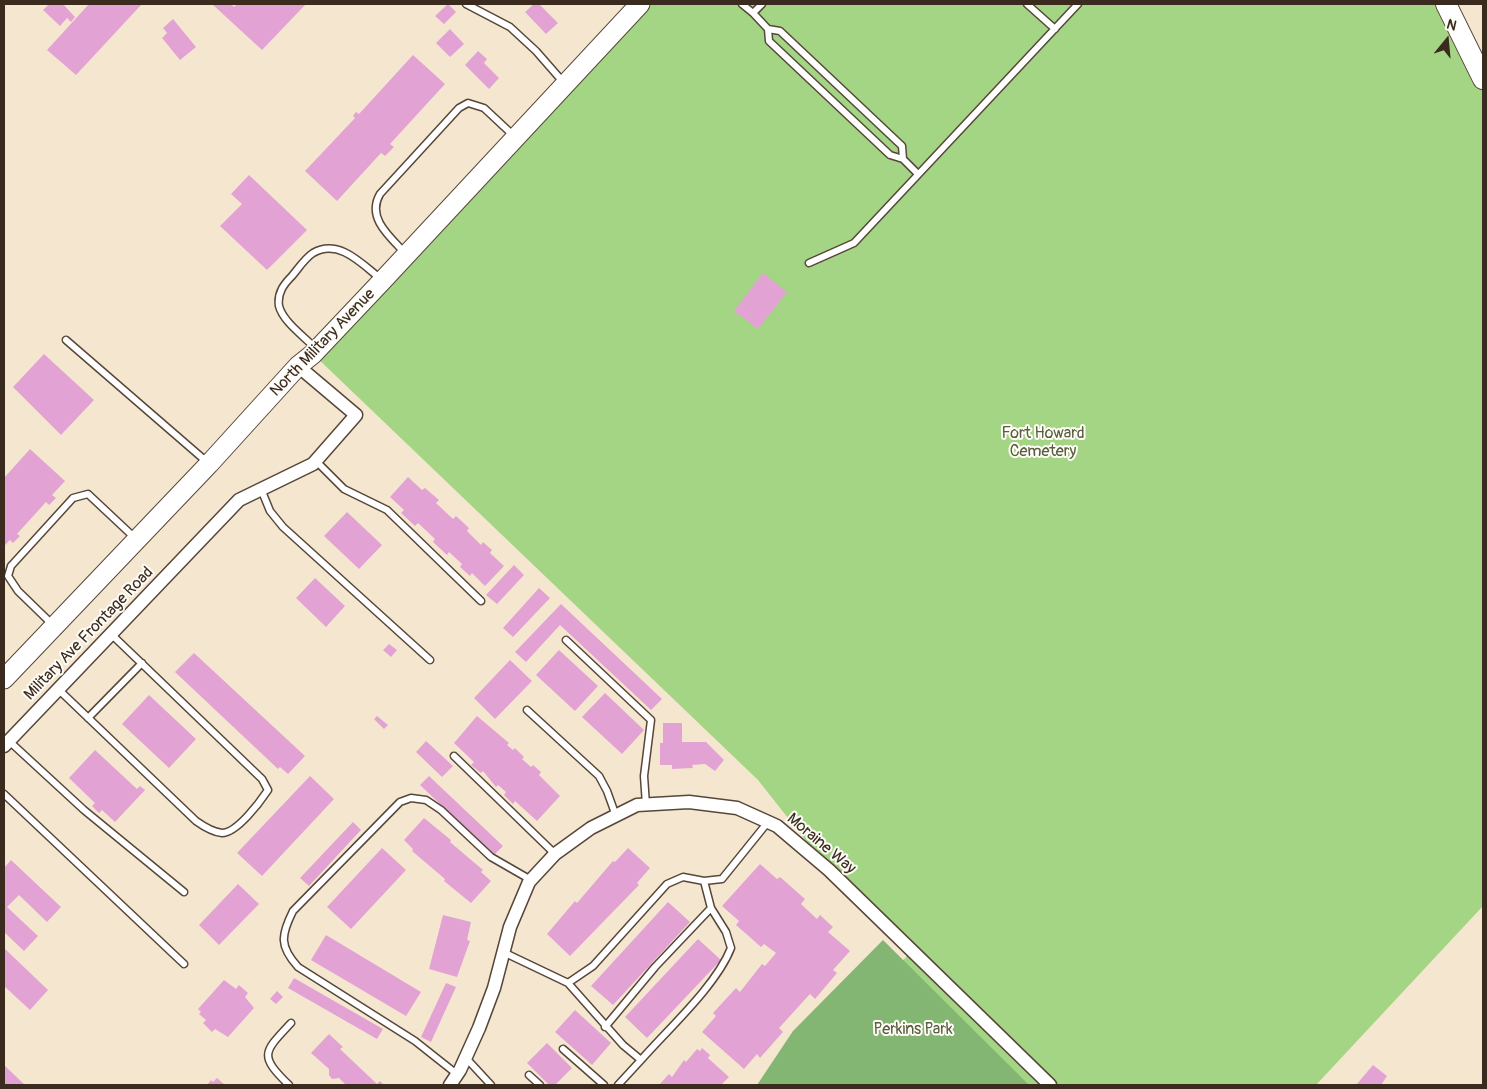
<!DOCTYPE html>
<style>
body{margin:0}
#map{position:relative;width:1487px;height:1089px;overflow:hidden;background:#f5e7cf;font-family:Pangolin,sans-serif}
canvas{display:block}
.frame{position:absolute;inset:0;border:5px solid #3b2a1e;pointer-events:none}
.north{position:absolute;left:1422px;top:15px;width:50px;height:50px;-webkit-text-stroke:4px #fdfcf7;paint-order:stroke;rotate:17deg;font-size:14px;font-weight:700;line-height:20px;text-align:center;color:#3b2a1e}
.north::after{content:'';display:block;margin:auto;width:18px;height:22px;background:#3b2a1e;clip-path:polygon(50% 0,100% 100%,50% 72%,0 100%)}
</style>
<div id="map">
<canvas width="1487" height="1089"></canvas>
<div class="frame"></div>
<div class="north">N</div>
</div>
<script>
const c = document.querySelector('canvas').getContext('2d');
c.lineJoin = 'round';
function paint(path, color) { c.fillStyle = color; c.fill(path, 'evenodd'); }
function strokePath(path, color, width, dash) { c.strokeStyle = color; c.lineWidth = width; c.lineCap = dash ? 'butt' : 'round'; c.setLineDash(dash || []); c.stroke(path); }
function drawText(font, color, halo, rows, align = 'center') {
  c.font = font + ' Pangolin,sans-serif'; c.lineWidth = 4; c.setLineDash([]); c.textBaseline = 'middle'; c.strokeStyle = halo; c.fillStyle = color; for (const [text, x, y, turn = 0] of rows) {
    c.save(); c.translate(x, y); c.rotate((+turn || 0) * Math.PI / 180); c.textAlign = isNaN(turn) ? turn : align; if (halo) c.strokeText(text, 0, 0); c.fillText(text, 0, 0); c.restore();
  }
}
const green = new Path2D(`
 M640,4h806l37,75v827l-167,179h-535l131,-134 -83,-81 -71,-90 -445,-426z`);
const forest = new Path2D(`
 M883,940l146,145h-272l36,-54z`);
const building = new Path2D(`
 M49,4h14l12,13 -4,5 -4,-4 -7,8 -17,-16z
 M89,4h53l-66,71 -29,-25z
 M212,4h19l3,3 3,-3h69l-44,46z
 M448,4l8,8 -12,12 -9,-8z
 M534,4h5l19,19 -12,11 -21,-22z
 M173,19l23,28 -16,13 -18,-22 5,-5 -4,-5z
 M450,29l14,15 -14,13 -14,-14z
 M478,51l9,8 -3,4 15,15 -10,11 -24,-24z
 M413,55l32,29 -55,60 4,3 -9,9 -4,-3 -44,48 -32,-30 50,-53 -2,-2 3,-4 3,2z
 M249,175l58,55 -40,40 -47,-44 22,-22 -11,-10z
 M763,273l24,19 -29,37 -24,-18z
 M44,354l50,46 -33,35 -48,-48z
 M30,449l35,32 -13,14 4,3 -7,7 -3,-3 -29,32 3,2 -7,7 -3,-3 -6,6v-68z
 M408,477l14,13 3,-2 14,12 -3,3 17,16 3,-3 13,12 -2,3 14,14 2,-3 9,8 -2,3 14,13 -19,20 -13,-13 -2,3 -10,-9 2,-3 -13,-12 -2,3 -14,-13 2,-3 -17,-16 -3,3 -14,-13 3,-3 -14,-13z
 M347,512l35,33 -23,24 -35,-33z
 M514,565l10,10 -27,29 -11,-9z
 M315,578l30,28 -19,21 -30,-29z
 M539,588l11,10 -37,39 -10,-9z
 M561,604l101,95 -11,11 -91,-85 -34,37 -11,-10z
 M389,644l8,6 -6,7 -8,-7z
 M559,650l39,36 -23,25 -39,-36z
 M194,653l111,103 -17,18 -8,-7 -2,2 -103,-97z
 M510,660l22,21 -37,38 -21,-21z
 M605,693l39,37 -22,24 -40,-37z
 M149,695l47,44 -27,29 -47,-44z
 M377,716l11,9 -4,4 -10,-10z
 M477,716l32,27 -2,2 6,5 2,-2 9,9 -2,2 9,8 2,-2 8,7 -2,3 21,21 -23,25 -22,-20 -2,3 -9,-9 2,-3 -8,-7 -2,2 -13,-16 -2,2 -10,-8 3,-3 -20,-19z
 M663,723h19v19h24l18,18 -9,11 -10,-7 -13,1 1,3 -21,1v-4h-12v-22h3z
 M426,741l27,25 -11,11 -26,-25z
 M95,750l42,39 3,-3 5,4 -30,32 -13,-12 -3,3 -7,-7 3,-3 -26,-25z
 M310,776l24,23 -72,77 -25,-23z
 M429,776l74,70 -9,9 -74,-70z
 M424,818l27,22 -1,2 33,28 -2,2 10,9 -20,22 -27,-22 1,-2 -33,-28 1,-2 -9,-9z
 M353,822l8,8 -52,56 -9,-8z
 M382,848l24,22 -55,59 -24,-22z
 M628,848l22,20 -13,15 2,2 -69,71 -23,-22 28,-33 2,2 36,-42 2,1z
 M11,860l50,47 -14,15 -28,-27 -12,12 31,29 -14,15 -20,-19v-64z
 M760,864l17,15 3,-2 25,22 -4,5 16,15 3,-4 13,12 -5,5 22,19 -17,19 4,3 -22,26 -5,-5 -31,34 4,4 -23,26 -3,-4 -13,15 -42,-37 14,-16 -3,-3 23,-25 4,4 22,-28 3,2 11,-13 -12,-9 -3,3 -25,-22 3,-4 -17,-15z
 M238,884l21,20 -40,41 -20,-20z
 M668,902l22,20 -77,83 -22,-19z
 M443,915l28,7 -4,18 3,1 -13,36 -28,-8z
 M326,935l95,57 -15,24 -95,-56z
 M698,939l23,21 -74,78 -22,-21z
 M4,948l44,42 -18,20 -26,-24z
 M294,978l89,51 -6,10 -89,-51z
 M224,980l12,9 3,-4 9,8 -3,4 9,11 -26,29 -13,-8 -3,3 -9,-9 3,-3 -7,-6 2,-2 -3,-3z
 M446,983l10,4 -25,55 -10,-5z
 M277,991l6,6 -7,7 -6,-5z
 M575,1010l36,33 -19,22 -37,-33z
 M329,1034l14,13 -3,2 37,35 3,-3 4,4h-38l-7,-7 -7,1 -3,-4v-6l-18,-16z
 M547,1043l25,25 -17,17h-6l-22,-22z
 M702,1048l8,7 -2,3 21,19 -8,8h-62l10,-11 3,3 12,-17 2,2 11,-13 3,2z
 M4,1065l21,20h-21z
 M1373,1065l14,11 -6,9h-25z
 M217,1078l8,7h-18l4,-5 2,2z`);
const service = new Path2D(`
 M466,4l44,23 26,24 28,32
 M742,4l11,9 9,-9
 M1027,4l28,25
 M753,13l15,16 12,2 122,115 1,13
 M768,29l1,12 121,114 13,4 15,15
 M406,254c-16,-17 -40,-36 -26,-60l79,-86 9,-5 16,5 30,28
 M809,263l45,-20 224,-239
 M66,340l141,122
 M316,349c-11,-12 -33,-27 -37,-43 -2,-13 5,-22 13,-30 6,-7 13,-18 21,-23 26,-15 49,11 69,27
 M316,461l28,28 43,21 94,91
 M261,489l9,22 13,16 147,133
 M53,625l-35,-34 -10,-15 3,-10 62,-68 15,-4 48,45
 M566,640l85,80 -7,56 2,29
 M58,689l138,132c7,5 16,11 26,12 15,0 38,-31 46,-43l-6,-11 -151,-145
 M527,710l72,66 8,15 9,25
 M88,718l54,-55
 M9,741l75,69 100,82
 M454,756l101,98
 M4,794l180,170
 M503,952l65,31 25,-17 74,-82 16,-7 21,4 18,-2 46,-57
 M568,983l55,62 18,15c28,-32 75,-74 90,-112l-5,-16 -15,-24 -7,-27
 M605,1027l50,-60 56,-59
 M563,1049l41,36
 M466,1058l25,27
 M458,1075l-43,-34 -117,-74c-19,-21 -17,-32 -5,-56l107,-109 11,-4 15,2 15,10 50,47 40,23
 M529,1075l11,10
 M289,1085c-31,-30 -25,-33 2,-62
 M618,1085l23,-25`);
const minor = new Path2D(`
 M4,746l235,-246 74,-36 43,-49 -58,-49
 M450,1085l10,-15 19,-42 15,-40 16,-61 19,-45 26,-28 36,-26 46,-23 52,-3 48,6 40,18 52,44 221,215`);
const secondary = new Path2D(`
 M4,679l205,-215 89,-98 15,-12 70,-74 257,-276`);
const primary = new Path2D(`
 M1446,4l37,75`);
const streetNames = [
 ["North Military Avenue",323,343,-46],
 ["Military Ave Frontage Road",89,634,-46],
 ["Moraine Way",821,844,40]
];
const parkNames = [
 ["Fort Howard",1043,434],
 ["Cemetery",1043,452],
 ["Perkins Park",913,1030]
];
paint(green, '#a4d584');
paint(forest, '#83b672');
paint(building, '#e2a3d4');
strokePath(service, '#574639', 9);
strokePath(minor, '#574639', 15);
strokePath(secondary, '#574639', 21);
strokePath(primary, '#574639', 22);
strokePath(service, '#fff', 6);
strokePath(minor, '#fff', 12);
strokePath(secondary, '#fff', 19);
strokePath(primary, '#fff', 20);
drawText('16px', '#3b2a1e', '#fdfcf7', streetNames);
drawText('16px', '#5a5d3d', '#fdfcf7', parkNames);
</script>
